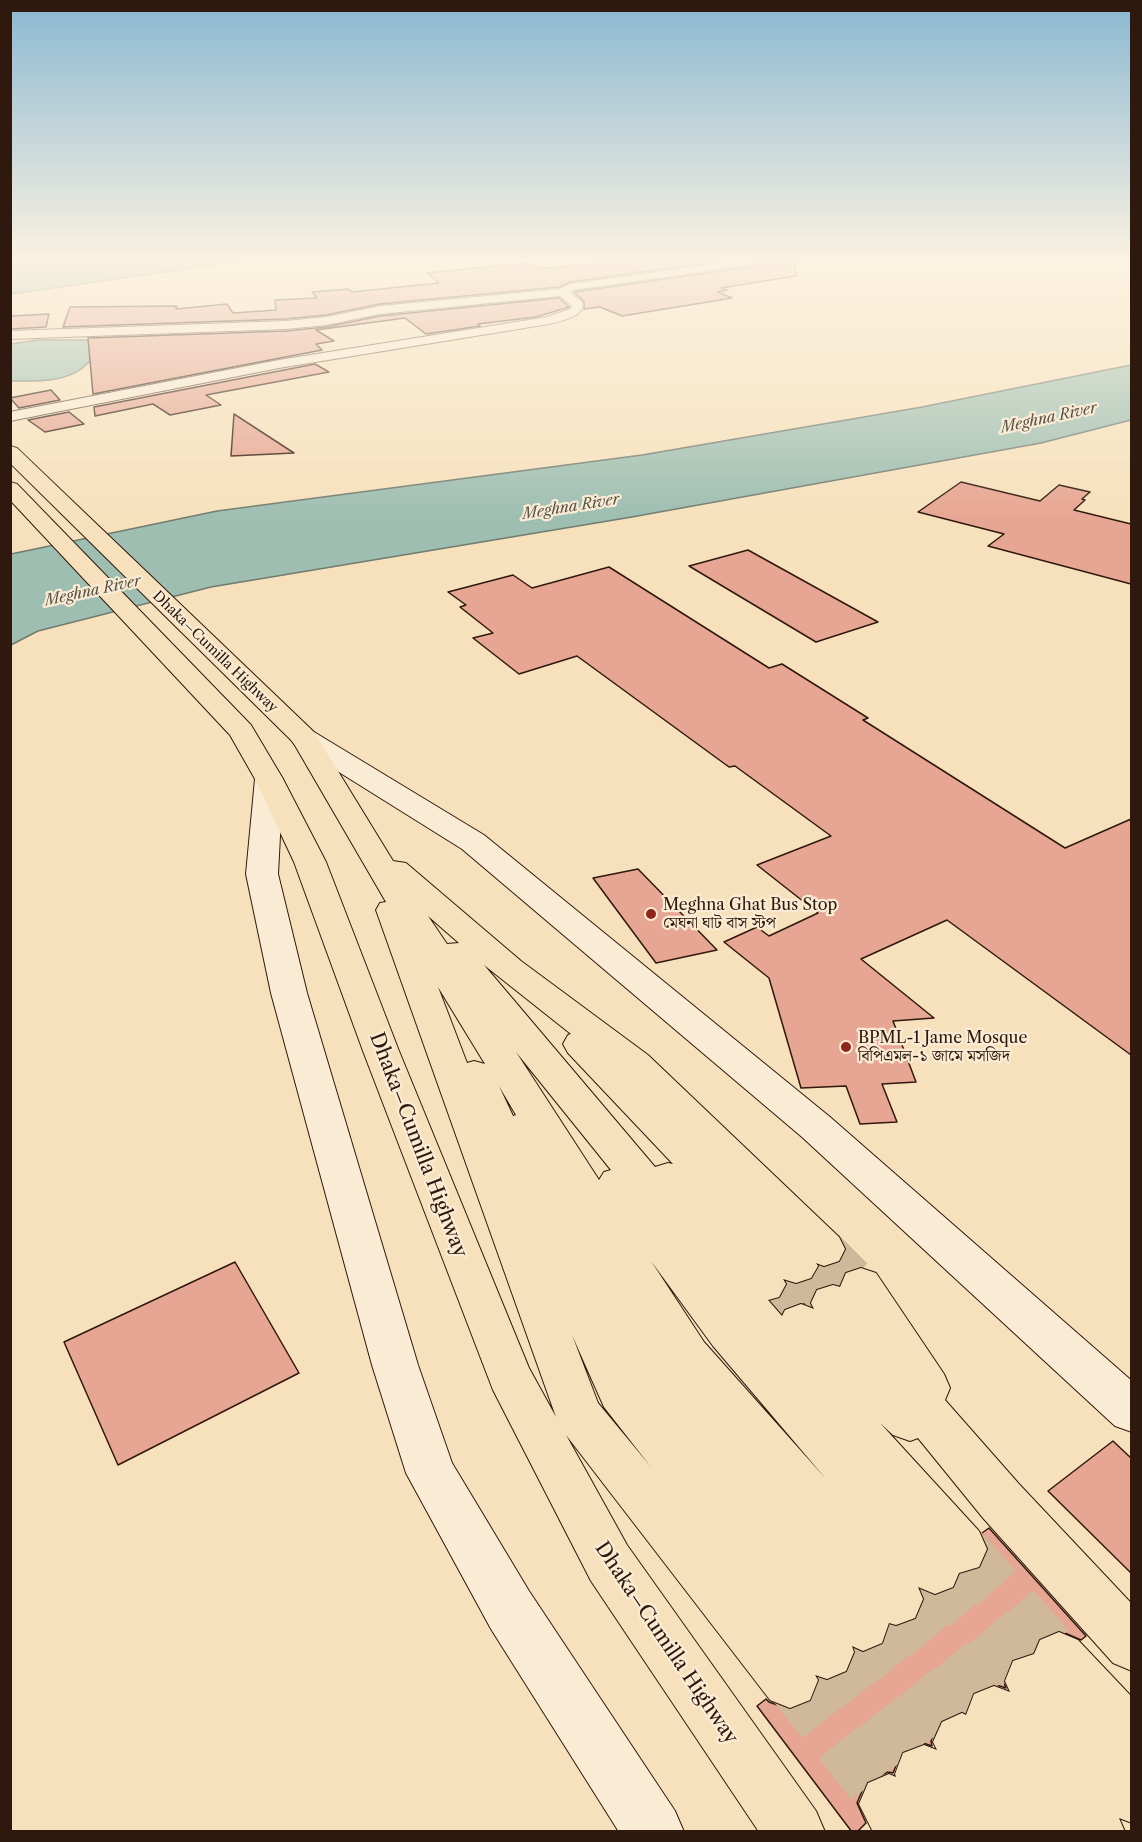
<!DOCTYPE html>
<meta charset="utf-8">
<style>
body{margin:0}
#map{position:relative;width:1142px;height:1842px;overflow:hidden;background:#f7e1bd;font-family:"Libre Caslon Text",serif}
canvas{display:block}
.frame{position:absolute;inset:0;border:12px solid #2f180d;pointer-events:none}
</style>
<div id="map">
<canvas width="1142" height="1842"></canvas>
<div class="frame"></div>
</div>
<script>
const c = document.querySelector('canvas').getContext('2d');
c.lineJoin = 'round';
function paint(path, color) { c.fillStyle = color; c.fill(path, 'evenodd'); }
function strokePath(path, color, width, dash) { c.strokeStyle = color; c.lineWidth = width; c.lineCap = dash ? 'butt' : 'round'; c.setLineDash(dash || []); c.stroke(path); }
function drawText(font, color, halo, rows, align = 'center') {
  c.font = font + ' "Libre Caslon Text","Noto Serif Bengali",serif'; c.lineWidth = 4.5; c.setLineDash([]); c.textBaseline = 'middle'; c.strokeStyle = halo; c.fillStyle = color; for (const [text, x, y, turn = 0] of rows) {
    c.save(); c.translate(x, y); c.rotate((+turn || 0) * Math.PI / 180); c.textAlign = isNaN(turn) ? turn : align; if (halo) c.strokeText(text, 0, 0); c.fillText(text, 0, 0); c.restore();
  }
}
const water = new Path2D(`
 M10,262h225l-224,32z
 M38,340h56l7,9c-6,6 -13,15 -20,20 -19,14 -49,12 -70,12v-37z
 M1131,365v55l-90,23 -409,74 -421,70 -173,44 -27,14v-91l206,-43 425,-56 280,-48z`);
const building = new Path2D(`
 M618,262h97l-145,20 -11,5 -179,17 -54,11 -40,4 -223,8 7,-20 107,-1 -1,3 51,-5 6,9 43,-3 -1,-10 42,-2 -5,-6 37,-3 3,3 87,-9 -12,-10 101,-10 6,4 17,1z
 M757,262h38l1,14 -75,12 6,2 -9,2 14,6 -110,18 -22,-9 -16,2v-8l-10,-9 175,-25z
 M559,298l10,9 -33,10 -58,7 2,2 -54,8 -21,-16 -89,12 18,11 -18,3 6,6 -229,44 -5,-56 198,-7 40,-4 54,-11z
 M49,314l-3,13 -36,2v-13z
 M315,364l14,8 -123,23 15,10 -51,10 -17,-11 -58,12 -1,-9z
 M51,390l9,10 -41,8 -9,-10z
 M69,412l15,12 -39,8 -17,-12z
 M234,414l60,39 -63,3z
 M961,482l79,19 19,-16 31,7 -8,7 3,1 -11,10 57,14v60l-143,-38 16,-12 -86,-22z
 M748,550l130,72 -62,20 -127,-76z
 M609,567l160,101 13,-4 86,54 -5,2 202,128 66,-29v236l-184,-135 -86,39 73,59 -41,3 23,61 -34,2 15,38 -37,2 -14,-38 -45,2 -32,-110 -45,-36 33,-15 12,9 49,-23 -61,-48 74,-29 -96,-70 -6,1 -152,-111 -58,18 -46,-36 20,-5 -33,-26 6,-2 -18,-13 65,-17 19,13z
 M638,869l79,81 -61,13 -63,-85z
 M843,1259l10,9 -9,4 -5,12 -7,-1 -16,5 -7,17 -9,-3 -16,6 -2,3 -10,-10 9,-3 7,-15 9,2 15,-5 8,-13 5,1 15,-5z
 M235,1262l64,111 -181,92 -54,-123z
 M1113,1441l18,17v115l-83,-82z
 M989,1528l97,108 -5,4 -23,-10 -19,8 -7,14 -20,7 -9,21 3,8 -13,-4 -20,8 -8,20 -4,-1 -21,10 -9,20 1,5 -9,-3 -21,8 -9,22 -5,-1 -22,10 -9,21 9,20 -9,9h-5l-95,-126 9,-7 3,3 22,8 20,-8 9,-23 8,2 20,-9 8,-22 8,3 19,-8 7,-19 7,1 20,-8 8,-19 -3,-9 14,5 18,-7 7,-14 20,-7 8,-18 -7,-17z`);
const highwayTunnelFar1 = new Path2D(`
 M824,1249l37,37
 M796,1266l37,37
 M764,1284l37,39`);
const highwayTunnel = new Path2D(`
 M961,1549l98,110
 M935,1569l98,112
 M896,1599l98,115
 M863,1624l99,118
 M827,1652l97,122
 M790,1680l99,124`);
const street = new Path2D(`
 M728,262h27l-6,3 -176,25 -3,2 13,11c1,14 -22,18 -34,21l-270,44 -269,53v-9l269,-52 268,-43 23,-8 2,-3 -12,-10 -180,18 -54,11 -40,4 -276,10v-8l276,-10 40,-4 54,-11 180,-17 10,-5z`);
const secondary = new Path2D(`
 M304,730l10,2 170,103 346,282 302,264v51l-17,-6 -313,-289 -340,-288 -168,-105 -4,-6 4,-6z
 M269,770l10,3 4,6 -5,95 29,119 111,372 34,98 77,128 146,220 9,21h-65l-128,-203 -85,-156 -34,-108 -101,-372 -25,-119 9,-95 4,-6z`);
const highway = new Path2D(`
 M10,446l7,2 297,284 79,129 13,2 115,98 127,94 191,182 6,12 -6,12 -15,5 -8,-3 2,3 -7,12 -15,5 -13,-4 3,5 -7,13 -11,3 14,16 3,-6 16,-6 13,5 -3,-6 6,-13 16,-5 7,2 6,-14 15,-5 15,5 68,101 6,14 -5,12 74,84 113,120v67l-19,-8 -130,-145 -65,-80 -8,3 -17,-6 -13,-12 99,108 8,18 -8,18 -20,6 -6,14 -18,7 -17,-7 5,12 -8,19 -19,7 -7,-2 -7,20 -19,8 -11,-5 2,6 -8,19 -19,8 -12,-4 3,5 -8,20 -20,8 -20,-8 -204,-265 61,110 189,266 9,21h-66l-168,-251 -98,-191 -130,-339 -69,-189 -39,-83 -25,-44 -220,-235v-18l7,2 234,241 32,54 43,83 73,189 130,317 27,49 -180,-507 4,-7 6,-1 -93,-160 -283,-279zM428,916l31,27 -12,1zM484,965l87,69 -3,1 -5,9 5,9 105,111 -5,-1 -13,4zM438,987l47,77 -11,-3 -7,2zM516,1052l95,118 -7,2 -5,8zM499,1086l17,29 -3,1zM651,1261l62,85 113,133 -122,-137zM572,1335l32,72 47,60 -53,-64z
 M1059,1632l19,8 54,57v126l-13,-5 6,14h-252l-14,-28 9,-21 21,-9 7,3 -1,-3 8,-21 21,-8 13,5 -4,-8 9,-20 20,-9 4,2 8,-21 20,-8 16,6 -5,-11 8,-20 21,-7 6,-14z`);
const markers = [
 [651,914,6,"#8f2418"],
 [846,1047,6,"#8f2418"]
];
const farStreetnames = [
 ["Dhaka–Cumilla Highway",215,652,44]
];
const farWaternames = [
 ["Meghna River",1049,418,-12],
 ["Meghna River",571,507,-9],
 ["Meghna River",93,591,-12]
];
const poiNames = [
 ["Meghna Ghat Bus Stop",663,905],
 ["মেঘনা ঘাট বাস স্টপ",663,923],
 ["BPML-1 Jame Mosque",858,1038],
 ["বিপিএমল-১ জামে মসজিদ",858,1056]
];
const nearStreetnames = [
 ["Dhaka–Cumilla Highway",418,1145,69],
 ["Dhaka–Cumilla Highway",666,1643,56]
];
paint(water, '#9dbeb1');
strokePath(water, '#717c6f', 1.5);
paint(building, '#e7a693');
strokePath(building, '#2f180d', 1.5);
strokePath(highwayTunnelFar1, '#cfb99a', 41, [41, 21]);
strokePath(highwayTunnel, '#cfb99a', 53, [53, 26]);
strokePath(street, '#614a39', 2);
strokePath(secondary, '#2f180d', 2);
strokePath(highway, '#2f180d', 2);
paint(street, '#faecd4');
paint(secondary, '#faecd4');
paint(highway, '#f7e1bd');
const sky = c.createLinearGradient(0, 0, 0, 519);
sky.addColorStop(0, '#8ab8d2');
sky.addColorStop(0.5, '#fbf2e1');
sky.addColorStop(1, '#fbf2e100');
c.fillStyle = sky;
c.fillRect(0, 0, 1142, 519);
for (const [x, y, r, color] of markers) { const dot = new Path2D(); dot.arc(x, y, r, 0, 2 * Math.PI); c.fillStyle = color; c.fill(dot); strokePath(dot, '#faecd4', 2); }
drawText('14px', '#2f180d', '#faecd4', farStreetnames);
drawText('italic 15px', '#565246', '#faecd4', farWaternames);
drawText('16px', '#2f180d', '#faecd4', poiNames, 'left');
drawText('20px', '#2f180d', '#faecd4', nearStreetnames);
</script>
